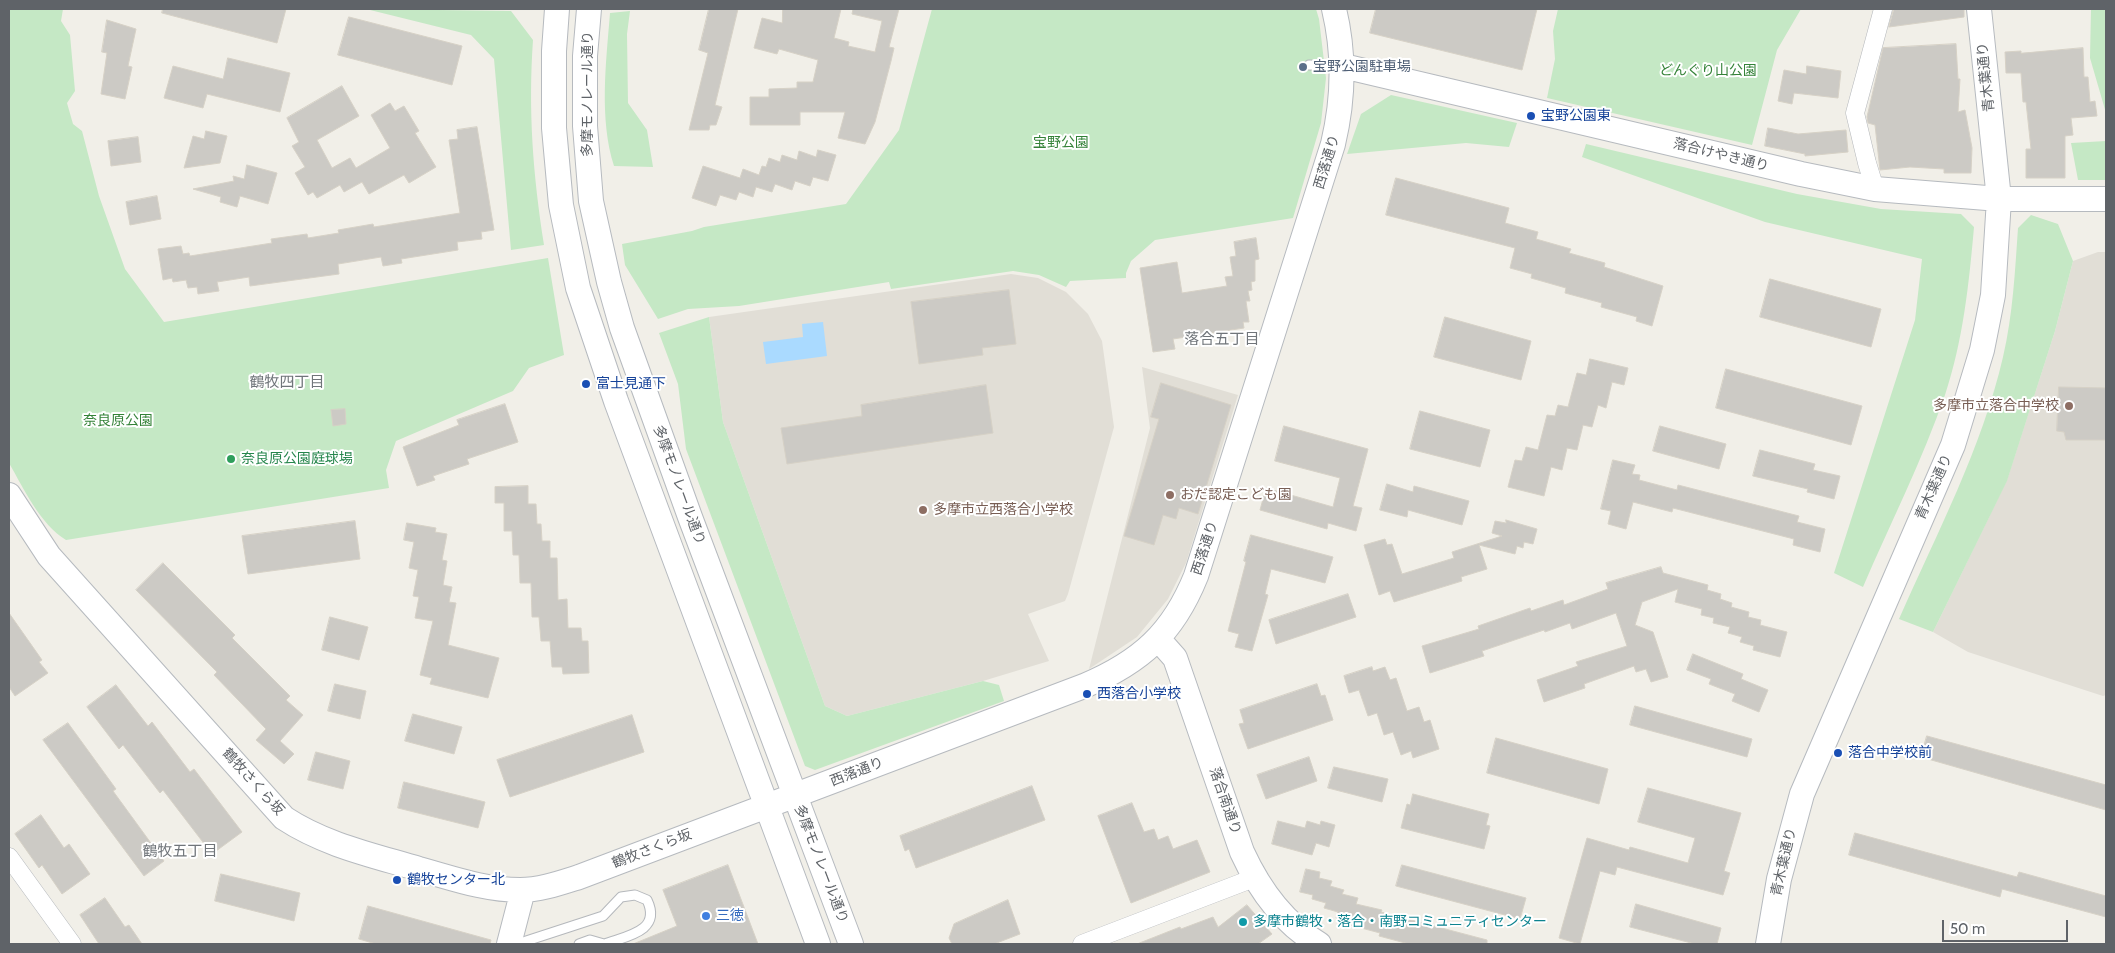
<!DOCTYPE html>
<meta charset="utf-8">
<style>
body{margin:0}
#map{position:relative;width:2115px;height:953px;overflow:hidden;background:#f1efe8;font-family:Cabin,sans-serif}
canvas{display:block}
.frame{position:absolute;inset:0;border:10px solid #5f6368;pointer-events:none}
.scale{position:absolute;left:1942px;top:920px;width:126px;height:22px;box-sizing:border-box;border:2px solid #5f6368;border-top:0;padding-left:6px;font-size:15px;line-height:18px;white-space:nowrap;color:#5f6368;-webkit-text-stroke:4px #fff;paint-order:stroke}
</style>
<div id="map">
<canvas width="2115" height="953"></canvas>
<div class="frame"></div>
<div class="scale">50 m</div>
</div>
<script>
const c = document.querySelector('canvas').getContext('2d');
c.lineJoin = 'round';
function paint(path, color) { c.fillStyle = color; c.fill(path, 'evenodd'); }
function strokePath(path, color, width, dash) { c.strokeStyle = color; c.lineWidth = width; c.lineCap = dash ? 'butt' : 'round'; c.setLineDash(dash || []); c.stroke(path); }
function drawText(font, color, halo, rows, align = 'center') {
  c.font = font + ' Cabin,"Noto Sans JP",sans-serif'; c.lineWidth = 4; c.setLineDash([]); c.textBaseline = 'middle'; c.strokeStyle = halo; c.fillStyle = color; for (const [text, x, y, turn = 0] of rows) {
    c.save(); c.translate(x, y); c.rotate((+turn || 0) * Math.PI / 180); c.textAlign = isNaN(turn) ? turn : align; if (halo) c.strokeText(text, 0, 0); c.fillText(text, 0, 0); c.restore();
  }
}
const education = new Path2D(`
 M2098,252h8v443l-3,1 -135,-44 -35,-20 74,-152 48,-149 18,-70z
 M1011,274l27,4 28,14 22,22 14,27 12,86 -46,167 -3,7 -37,13 21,47 -66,20 -136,35 -22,-10 -102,-284 -14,-105z
 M1142,367l96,28 -52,168 -18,36 -31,38 -48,32 61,-241z`);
const green = new Path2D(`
 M9,9h54l-2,12 9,14 5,56 -8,12 6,21 9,7 17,65 26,73 39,53 384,-64 16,97 -35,13 -16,23 -117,50 -10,29 3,18 -323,52c-26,-16 -42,-51 -57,-77z
 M366,9l145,2 22,29c-5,71 0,134 11,205l-33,5 -17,-191 -23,-24z
 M932,9h384l3,10 7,59 -5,45 -28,95 -138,22 -24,21 -5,12v5l-56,3 -4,6 -27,-12 -26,-4 -122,18 -2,-7 -150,24 -51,3 -30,10 -33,-54 -3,-21 70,-13 12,-4 142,-23 53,-74z
 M1558,9h243l-24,41 -25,95 -205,-47 8,-39 -2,-28z
 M2091,9h15v104l-16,-55z
 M630,11l-3,23 1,69 19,27 6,37 -39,-1c-15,-47 -8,-103 -4,-153z
 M1391,95l126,28 -8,24 -43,-4 -119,11 14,-40z
 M2106,141v39h-28l-7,-37z
 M1586,144l211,50 84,15 80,5 13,13c-5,57 -11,114 -29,168 -23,66 -55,129 -82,192l-29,-14 81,-253 7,-61 -157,-37 -183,-65z
 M2031,215l27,9 15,37 -18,70 -48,150 -74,151 -34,-13c38,-86 83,-171 104,-262 10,-43 12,-86 15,-129z
 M709,317l14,105 102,284 22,10 136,-35 16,4 5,16 -189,69 -10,-4 -119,-317 -8,-65 -19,-51z`);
const water = new Path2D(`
 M823,322l4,34 -61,8 -3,-22 40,-5 -1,-13z`);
const building = new Path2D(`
 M163,9h123l-9,34 -115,-30z
 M709,9h29l-23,96 7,2 -6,18h-6l-1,5h-20l19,-77 -9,-3z
 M783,9h58l-7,29 15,4 -1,4 27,6 7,-31 -30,-7 1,-5h46l-10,38 5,1 -3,13 -16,61 -10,22 -27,-6 7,-26h-45v13h-50v-28h19v-8l28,-1v-6h16l5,-22 -39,-11 -2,5 -23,-6 8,-30 20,5z
 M1376,9h161l-15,61 -152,-37z
 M1894,9h70v8l-75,10z
 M349,17l113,29 -10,39 -114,-30z
 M107,20l29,9 -8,37 4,1 -7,32 -24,-5 6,-41 -5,-1z
 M1956,44l2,35h2l-2,33 7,-2 7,38 -1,25h-27v-4l-34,-2 -30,3 -5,-45 -7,-2 -1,-6 16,-69z
 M2083,48l1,29h4l2,25 5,-1 2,15 -26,2 2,17 -8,1v42h-39v-29h5l-5,-47h-3l-2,-29h-15l-1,-21 16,-1v2z
 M228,58l62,15 -10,39 -73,-18 -4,14 -39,-10 9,-32 50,13z
 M1807,66l34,5 -3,27 -44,-5 -2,11 -14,-3 6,-31 22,4z
 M342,86l17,30 -42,24 15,28 18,-10 6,10 34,-20 -19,-33 19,-12 5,8 9,-5 15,25 -4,2 21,34 -27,16 -5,-8 -35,19 -7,-12 -18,10 -4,-7 -23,13 -4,-6 -5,3 -13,-22 10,-6 -13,-21 7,-4 -12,-24z
 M477,127l17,103 -13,2 1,7 -25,3 1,8 -57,9 1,4 -19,3 -2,-9 -43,7 1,10 -89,12 -1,-9 -32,5 2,9 -21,3 -1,-7 -9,1 -2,-8 -13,2 -1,-4 -9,2 -5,-31 23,-3 2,8 6,-1 1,3 82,-13 -1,-4 36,-5 1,4 31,-5 -1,-3 35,-6 1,3 86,-14 -11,-73 9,-1 -1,-9z
 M1768,128l30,6 48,-4 2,22 -43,4v-2l-40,-8z
 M206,131l21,5 -7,27 -36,5 9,-32 11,3z
 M138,137l3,25 -30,4 -3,-25z
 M818,150l18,5 -8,26 -15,-4 -3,9 -15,-5 -3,9 -17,-6 -3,8 -16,-5 -3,10 -14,-5 -3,8 -16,-5 -4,11 -24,-8 11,-32 37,12 3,-9 16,6 3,-9 4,1 3,-9 11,4 2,-7 15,5 2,-9 17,6z
 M247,165l30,8 -9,31 -28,-8 -3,11 -17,-5 1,-5 -28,-8 41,-8 -1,-5 11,3z
 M1396,178l113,30 -4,15 33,9 -2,7 35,10 -2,4 36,10 -1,4 59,19 -11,40 -16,-5 1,-4 -36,-10 1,-4 -37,-10 1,-5 -35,-10 1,-4 -22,-6 5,-20 -129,-33z
 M157,196l4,23 -31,6 -4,-23z
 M1256,238l3,21 -4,1v21l-4,1 1,8 -4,1 2,10h-4l3,21h-6l1,6 -71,11 2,10 -22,3 -13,-84 37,-6 5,31 45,-7 -2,-9 8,-1 -3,-19 6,-1 -2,-14z
 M1770,279l111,30 -10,38 -111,-30z
 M1009,290l7,54 -34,4 1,7 -64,9 -8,-62z
 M1445,317l86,24 -10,39 -87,-23z
 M1590,359l38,9 -4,17 -12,-3 -6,26 -8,-3 -6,22 -9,-2 -6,25 -10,-2 -5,22 -11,-3 -7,29 -36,-9 7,-27 7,1 4,-14 12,3 9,-35 8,1 3,-11 10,2 9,-34 9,2z
 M1726,369l136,37 -11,39 -135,-37z
 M1161,383l70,22 -33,109 -19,-6 -3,11 -13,-4 -9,30 -30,-9 35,-117 -8,-2z
 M986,385l7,48 -206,31 -6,-36 81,-12 -1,-11z
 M2059,387l47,1v52h-40l-2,-8 -7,-1z
 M505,404l13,38 -51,17 2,5 -36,12 2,4 -18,6 -14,-39 56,-22 -2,-5z
 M345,409l1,15 -13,2 -2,-16z
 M1420,411l70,19 -10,37 -70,-18z
 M1284,426l84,23 -15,57 9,2 -6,23 -28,-8 -1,6 -67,-19 6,-22 67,19 7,-29 -65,-17z
 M1660,426l66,18 -7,25 -66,-18z
 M1760,450l55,14 -2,6 27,6 -6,23 -27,-7 1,-3 -55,-13z
 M1613,460l22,5 -3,9 8,1 -1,5 38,10 1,-5 121,31 -2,6 28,7 -5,23 -27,-7 1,-6 -121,-31 -1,4 -39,-10 -7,27 -18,-5 3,-13 -10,-2z
 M1387,484l26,8 1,-6 55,15 -7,24 -54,-15 -1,7 -27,-7z
 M528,486v18h8l1,20h4l1,17h8v17h7l1,42 9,-1 1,29h13l1,13h6l1,32 -26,1 -1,-7h-10l-2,-26h-9l-2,-24h-7l-1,-34h-11l-1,-28h-6l-1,-24h-8v-28h-9v-16z
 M1506,520l31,9 -4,15 -9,-2 -1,6 -6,-2 -2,8 -36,-9 8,24 -26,8 1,4 -68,21 -4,-11 -11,4 -15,-50 21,-6 2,6 5,-1 10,30 52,-16 -2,-6 50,-16 -10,-3 3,-12 11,2z
 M355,521l5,38 -112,15 -6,-38z
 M407,523l29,5 -1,4 12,2 -5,26 5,1 -4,24 9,2 -3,15 7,1 -8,42 51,13 -11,40 -58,-14 2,-6 -12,-3 13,-54 -18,-3 4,-21 -6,-1 5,-26 -9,-2 5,-26 -10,-2z
 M1251,535l82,22 -8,26 -54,-14 -6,25 3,1 -16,56 -17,-4 4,-13 -11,-3 18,-69 -2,-1z
 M163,563l72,72 -3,3 58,58 -4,4 17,15 -23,26 14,13 -10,10 -28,-24 10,-11 -52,-54 3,-3 -81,-82z
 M1661,567l2,6 45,12 -1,5 14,4 -1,5 12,4 -1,4 18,5 -1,5 13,3 -1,5 27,7 -7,25 -27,-7 1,-4 -14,-4 2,-5 -14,-4 2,-6 -17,-4 1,-5 -13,-3 1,-6 -27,-7 3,-13 -36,13 -7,23 18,7 15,45 -17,5 -5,-13 -10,3 -2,-6 -50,18 1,4 -41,14 -7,-22 41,-14 -2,-4 51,-16 -11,-33 -44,16 -2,-6 -25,9 -1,-2 -62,21 2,5 -54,17 -8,-27 57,-17 -1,-3 52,-18 1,3 32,-11 1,5 44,-16 -2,-6z
 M1348,594l8,23 -80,27 -7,-24z
 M9,613l33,47 -3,2 9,11 -33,23 -6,-9z
 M330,617l38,10 -9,33 -37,-10z
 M1693,654l50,20 -2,5 27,11 -9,22 -27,-11 3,-7 -26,-10 2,-5 -24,-9z
 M1372,667l1,4 12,-4 5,13 6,-2 11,33 12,-4 5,15 6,-2 9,29 -26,9 -2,-7 -10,4 -8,-23 -9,3 -7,-22 -9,3 -9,-26 -10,3 -5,-17z
 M335,684l31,7 -6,28 -32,-8z
 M1317,684l4,12 4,-1 8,25 -85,29 -9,-25 5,-1 -4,-13z
 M116,685l32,41 4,-4 38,50 4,-3 48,63 -30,22 -49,-64 -3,3 -37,-48 -4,4 -32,-42z
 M1635,706l117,33 -5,18 -117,-32z
 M413,714l49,13 -8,27 -49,-13z
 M632,715l12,37 -134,45 -13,-37z
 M68,723l48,66 -3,2 51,70 -20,15 -101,-136z
 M1927,736l179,49v25l-185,-53z
 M1496,738l112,31 -9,35 -112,-31z
 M316,752l34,9 -7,28 -35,-9z
 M1309,757l8,24 -51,18 -9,-24z
 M1334,767l54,12 -6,23 -54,-14z
 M404,782l81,20 -7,26 -80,-20z
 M1032,786l13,34 -129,48 -7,-19 -4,2 -5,-15z
 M1648,788l93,25 -17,58 6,2 -7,22 -106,-28 -2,8 -15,-4 -20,73 -21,-6 28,-100 42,12 1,-3 58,16 7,-25 -57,-16z
 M1413,794l76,20 -3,11 4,1 -6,23 -83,-21 6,-24 3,1z
 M1132,803l12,29 10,-3 4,11 10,-4 5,13 24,-9 13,32 -79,31 -33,-87z
 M41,815l23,33 5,-4 21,30 -28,20 -20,-29 -3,3 -24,-34z
 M1278,821l27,7 2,-7 13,4 1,-4 14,4 -6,22 -13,-4 -4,12 -40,-11z
 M1855,833l162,44 2,-5 87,24v21l-104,-28 -2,8 -151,-42z
 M728,865l30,79h-125l44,-18 -14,-36z
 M1402,865l124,33 -6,21 -124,-33z
 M1306,869l14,3 -1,6 13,3 -2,5 14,4 -2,4 16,4 -2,6 26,6 -1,2 106,28v4h-78l-30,-8 1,-3 -30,-8v-3l-14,-4 2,-6 -14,-4 2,-5 -14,-4 1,-4 -13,-3z
 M221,874l79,19 -6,28 -79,-20z
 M105,898l20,29 4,-2 13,19h-43l-19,-29z
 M1008,900l12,34 -26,10h-42l-3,-6 5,-14z
 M1636,904l85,24 -4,16h-22l-65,-17z
 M1247,905l25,29 -14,10h-121l43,-17 1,2 32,-12 5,10z
 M368,906l123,34 -1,4h-114l-17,-5z`);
const lane = new Path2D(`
 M1309,65l32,1
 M517,944l86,-28 18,-19 14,-2 12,5c15,31 -20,36 -42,44
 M579,944l11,-4 14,4`);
const street = new Path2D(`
 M1875,189l-8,-26 -12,-50 28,-104
 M9,857l63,87
 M1082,944l172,-66`);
const secondary = new Path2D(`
 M557,9l-3,42v77l7,77 17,83 38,113 202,543
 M589,9l-4,47v70l6,75 18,81 13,46 68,189 161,427
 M1343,66l458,108 74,15 124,10h107
 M9,495l40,61 235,262c41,27 88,37 135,51 33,9 66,21 101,21 20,0 40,-7 59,-13l505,-191c57,-24 89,-53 112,-110l137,-432c11,-46 12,-89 1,-135
 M1159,640l16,18 67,194c17,37 41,71 77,92
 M509,944l14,-54
 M1768,944l11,-65 23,-85 151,-349 29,-95 11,-55 6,-96 -20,-190`);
const markers = [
 [1303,67,5,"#5c6f8a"],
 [1531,116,5,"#1a4fb4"],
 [586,384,5,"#1a4fb4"],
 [2069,406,5,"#8d6e63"],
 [231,459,5,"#2e9e5b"],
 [1170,495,5,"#8d6e63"],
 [923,510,5,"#8d6e63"],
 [1087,694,5,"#1a4fb4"],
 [1838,753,5,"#1a4fb4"],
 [397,880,5,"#1a4fb4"],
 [706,916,5,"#3f7fe0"],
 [1243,922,5,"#0f9aa8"]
];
const serviceNames = [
 ["宝野公園駐車場",1313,67]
];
const parkNames = [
 ["どんぐり山公園",1708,71],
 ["宝野公園",1061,143],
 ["奈良原公園",118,421]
];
const streetNames = [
 ["青木葉通り",1986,77,-96],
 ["多摩モノレール通り",588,94,-90],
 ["落合けやき通り",1721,155,14],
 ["西落通り",1327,162,-73],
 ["多摩モノレール通り",679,485,70],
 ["青木葉通り",1934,487,-66],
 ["西落通り",1205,548,-72],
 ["西落通り",857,772,-21],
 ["鶴牧さくら坂",253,782,48],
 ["落合南通り",1225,801,71],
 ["鶴牧さくら坂",652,849,-21],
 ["青木葉通り",1784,862,-77],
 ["多摩モノレール通り",821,864,69]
];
const transitNames = [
 ["宝野公園東",1541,116],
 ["富士見通下",596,384],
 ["西落合小学校",1097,694],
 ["落合中学校前",1848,753],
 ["鶴牧センター北",407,880]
];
const educationNames = [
 ["多摩市立落合中学校",2059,406,"right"],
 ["おだ認定こども園",1180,495],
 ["多摩市立西落合小学校",933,510]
];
const leisureNames = [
 ["奈良原公園庭球場",241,459]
];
const shopNames = [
 ["三徳",716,916]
];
const cultureNames = [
 ["多摩市鶴牧・落合・南野コミュニティセンター",1253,922]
];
const neighbourhoodNames = [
 ["落合五丁目",1222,340],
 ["鶴牧四丁目",287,383],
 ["鶴牧五丁目",180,852]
];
paint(education, '#e1ded6');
paint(green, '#c5e8c5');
paint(water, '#aadaff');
paint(building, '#cccac5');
strokePath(building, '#d6d1c6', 1);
strokePath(lane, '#b5b8bc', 11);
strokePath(street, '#b5b8bc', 19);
strokePath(secondary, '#b6babf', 26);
strokePath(lane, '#fff', 9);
strokePath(street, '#fff', 18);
strokePath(secondary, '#fff', 24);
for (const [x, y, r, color] of markers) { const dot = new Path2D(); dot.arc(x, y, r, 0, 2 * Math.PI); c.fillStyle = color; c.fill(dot); strokePath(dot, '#fff', 2); }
drawText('14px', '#4e5e75', '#fff', serviceNames, 'left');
drawText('14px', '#348238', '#fff', parkNames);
drawText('14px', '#5f6368', '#fff', streetNames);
drawText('14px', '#164399', '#fff', transitNames, 'left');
drawText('14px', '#785e54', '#fff', educationNames, 'left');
drawText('14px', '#27864d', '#fff', leisureNames, 'left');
drawText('14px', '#366cbe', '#fff', shopNames, 'left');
drawText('14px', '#0d838f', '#fff', cultureNames, 'left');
drawText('15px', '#70757a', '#fff', neighbourhoodNames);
</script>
